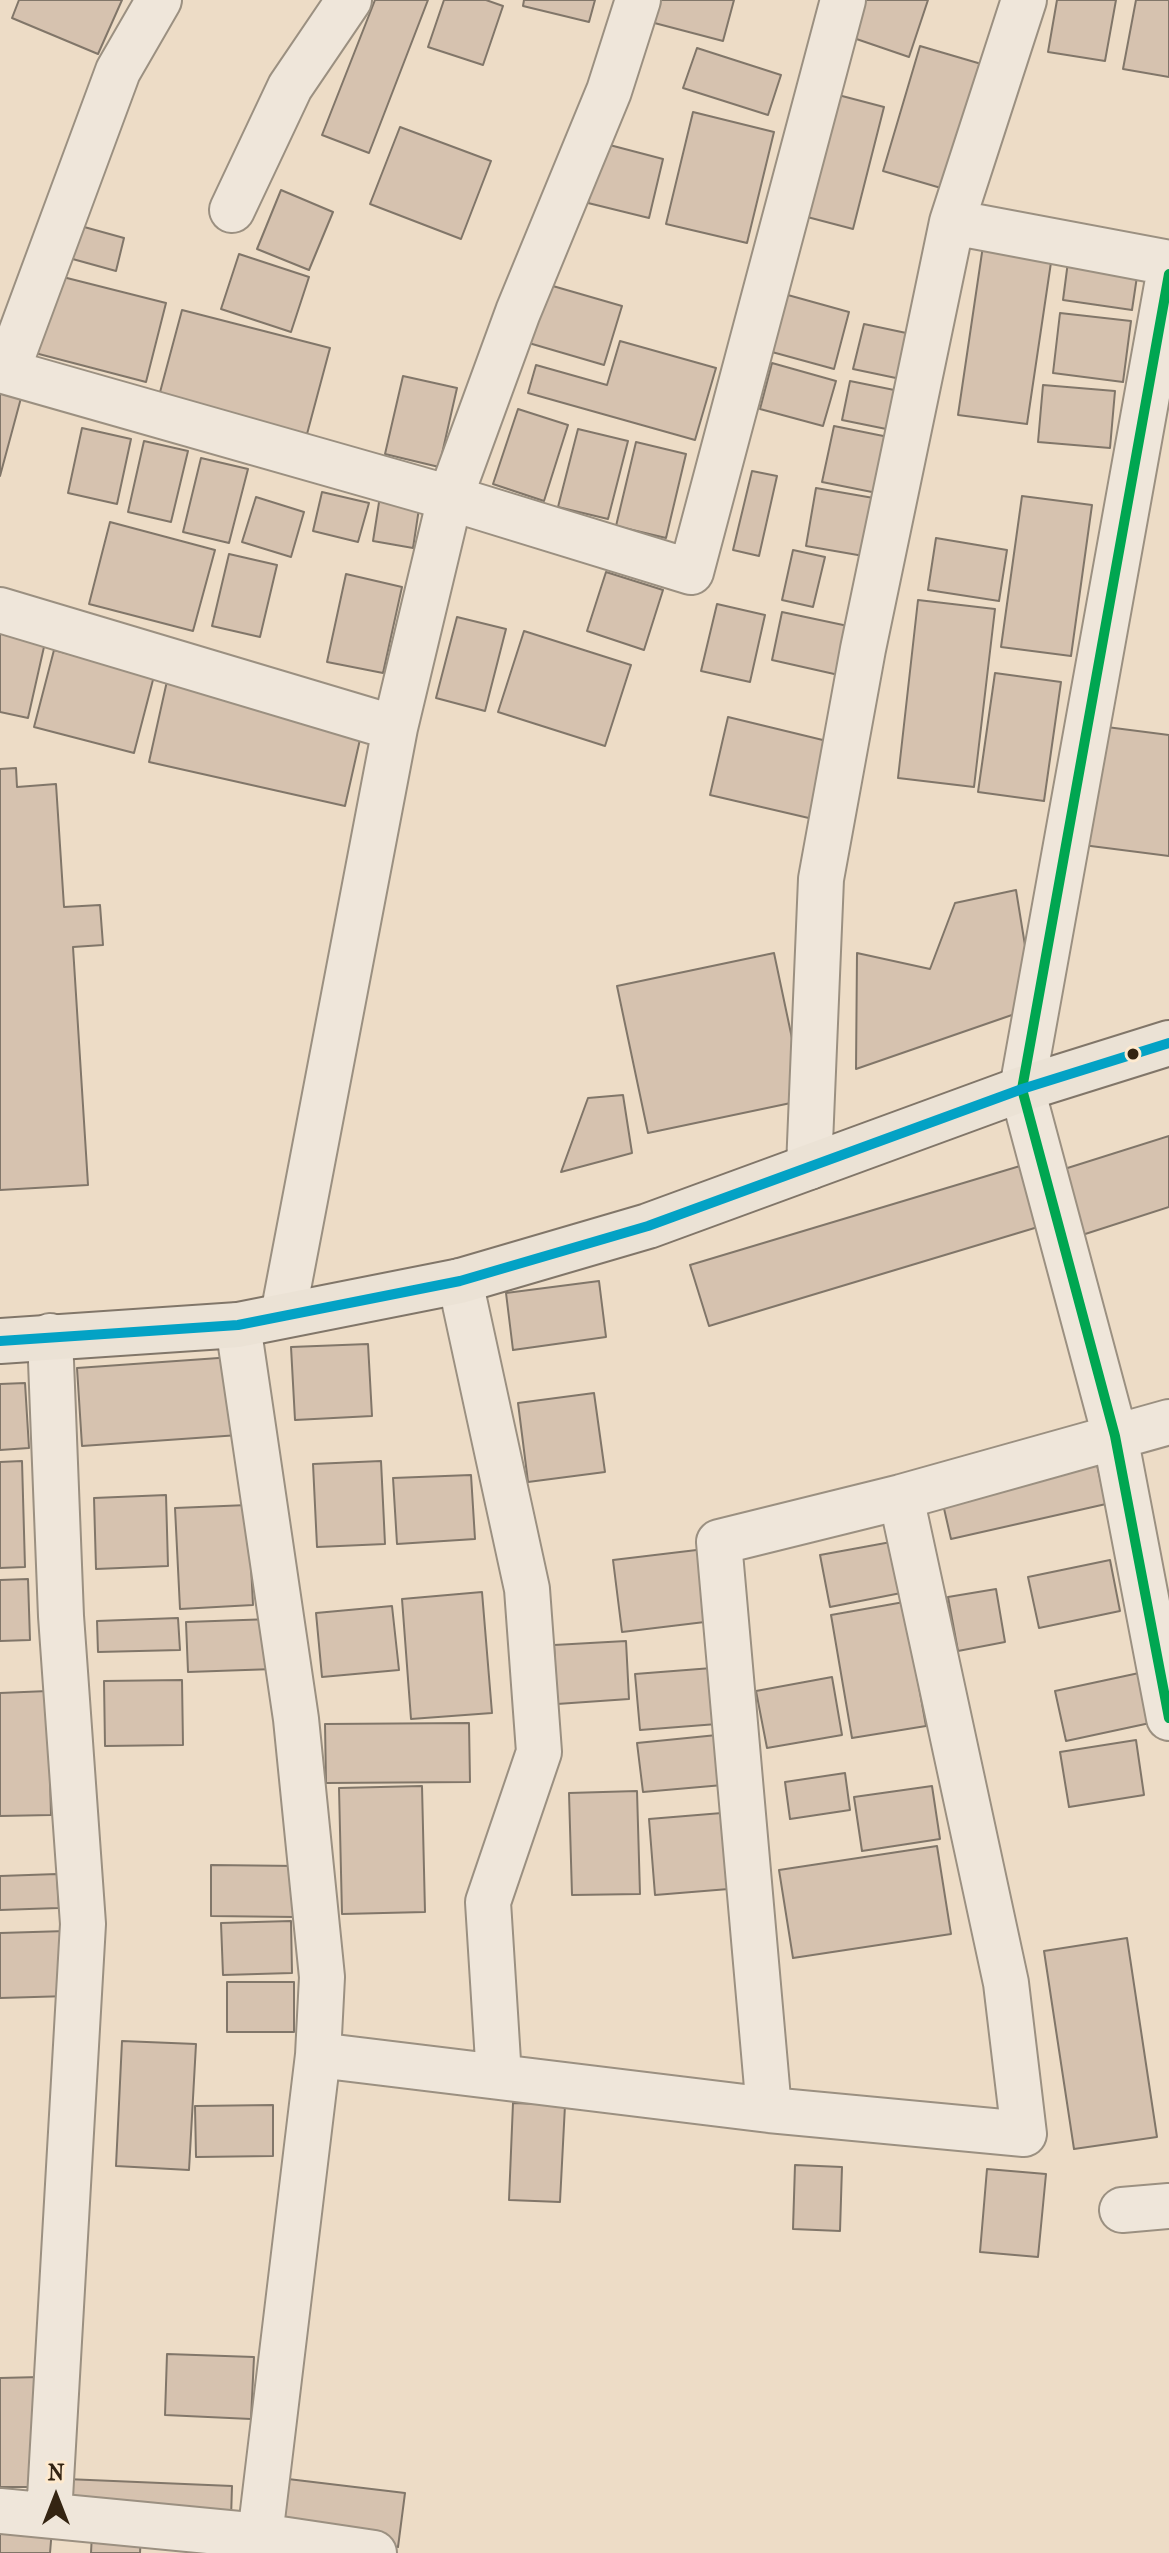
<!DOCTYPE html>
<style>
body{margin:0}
#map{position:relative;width:1169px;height:2553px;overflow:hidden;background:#eddcc6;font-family:"IM FELL French Canon",serif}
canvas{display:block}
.north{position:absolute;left:16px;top:2457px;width:80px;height:80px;-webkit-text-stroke:6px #feeacf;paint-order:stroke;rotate:0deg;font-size:22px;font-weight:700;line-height:32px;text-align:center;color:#342412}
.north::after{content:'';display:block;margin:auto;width:28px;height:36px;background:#342412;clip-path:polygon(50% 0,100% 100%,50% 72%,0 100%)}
</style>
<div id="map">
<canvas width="1169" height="2553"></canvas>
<div class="north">N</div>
</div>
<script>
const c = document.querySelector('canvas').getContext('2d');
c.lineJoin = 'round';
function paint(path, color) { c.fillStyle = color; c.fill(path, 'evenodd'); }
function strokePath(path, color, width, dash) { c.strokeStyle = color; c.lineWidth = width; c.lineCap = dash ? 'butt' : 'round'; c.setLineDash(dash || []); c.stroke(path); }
const building = new Path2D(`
 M19,0h103l-24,54 -86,-36z
 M375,0h53l-59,153 -47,-18z
 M444,0h42l17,6 -20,59 -55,-18z
 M524,0h71l-6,22 -66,-16z
 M649,0h85l-11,41 -80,-21z
 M848,0h80l-19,57 -73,-25z
 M1057,0h59l-11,61 -57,-9z
 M1136,0h33v77l-46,-8z
 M920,46l75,22 -37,125 -75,-22z
 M697,48l84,27 -13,40 -85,-27z
 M823,91l61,16 -31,122 -61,-16z
 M693,112l81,20 -27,111 -81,-19z
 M400,127l91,34 -30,78 -91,-35z
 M602,143l61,16 -14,59 -61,-15z
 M281,190l52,22 -24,58 -52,-21z
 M77,225l47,13 -8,33 -47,-13z
 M984,239l69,10 -26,175 -69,-9z
 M239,254l70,23 -18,55 -70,-23z
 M1069,254l70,9 -7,47 -69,-10z
 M55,275l111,28 -20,79 -111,-29z
 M539,282l83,24 -18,59 -82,-24z
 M777,292l72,20 -15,57 -73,-20z
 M182,310l148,38 -23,86 -148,-38z
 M1060,313l71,8 -8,61 -70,-9z
 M864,324l61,13 -10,45 -62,-13z
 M620,341l96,27 -21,72 -167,-47 8,-28 71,20z
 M772,363l64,18 -13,45 -63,-17z
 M403,376l54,12 -18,79 -54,-13z
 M850,381l59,12 -8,39 -59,-12z
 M1043,385l72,6 -5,57 -72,-6z
 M0,392l21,6 -21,78z
 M518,409l50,16 -24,76 -51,-17z
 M834,426l69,14 -11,56 -70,-14z
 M82,428l49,11 -14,65 -49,-11z
 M578,429l50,12 -20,78 -50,-12z
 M144,441l44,10 -17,71 -43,-10z
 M636,442l50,12 -20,84 -50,-12z
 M201,458l47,11 -19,74 -46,-11z
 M752,471l25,5 -18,80 -26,-6z
 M816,488l69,12 -10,58 -69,-12z
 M322,492l47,11 -11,39 -45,-11z
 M380,496l40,6 -7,46 -40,-7z
 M1022,496l70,9 -21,151 -70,-9z
 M256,497l48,15 -13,45 -49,-15z
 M110,522l105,28 -22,81 -104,-27z
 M936,538l71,12 -8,51 -71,-11z
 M793,550l32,7 -12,50 -31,-7z
 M229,554l48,11 -17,72 -48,-11z
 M606,572l57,18 -19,60 -57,-19z
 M346,574l56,13 -19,86 -56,-11z
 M918,600l77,9 -21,178 -76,-9z
 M717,604l48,11 -15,67 -49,-11z
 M782,612l80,17 -10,49 -80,-18z
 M457,617l49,12 -21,82 -49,-13z
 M0,628l46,10 -18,80 -28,-6z
 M524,631l107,34 -26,81 -107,-34z
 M54,650l100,26 -20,77 -100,-26z
 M995,673l66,9 -17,119 -66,-9z
 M167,681l196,45 -18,80 -196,-44z
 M728,717l103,25 -18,77 -103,-24z
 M1091,725l78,10v121l-94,-12z
 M16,768l1,19 39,-3 8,123 36,-2 3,40 -30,2 15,238 -88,5v-421z
 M1016,890l19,117 -179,62 1,-116 73,16 25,-66z
 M774,953l31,147 -157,33 -31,-147z
 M623,1095l9,58 -71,19 27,-74z
 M1169,1136v71l-90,29 -21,-65z
 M1020,1166l18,61 -329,99 -19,-61z
 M599,1281l7,56 -93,13 -7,-57z
 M368,1344l4,72 -77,4 -4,-73z
 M233,1357l6,78 -157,11 -5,-78z
 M25,1383l4,65 -29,2v-66z
 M594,1393l11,79 -77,10 -10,-79z
 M1095,1456l11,48 -155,35 -11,-48z
 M22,1461l3,106 -25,1v-106z
 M381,1461l4,83 -68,3 -4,-83z
 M471,1475l4,64 -78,5 -4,-66z
 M166,1495l2,71 -72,3 -2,-71z
 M248,1505l5,100 -73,4 -5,-101z
 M891,1542l10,51 -71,14 -10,-52z
 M705,1549l8,72 -91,11 -9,-72z
 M1110,1560l10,51 -81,17 -11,-51z
 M28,1579l2,61 -30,1v-61z
 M996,1589l9,53 -47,9 -10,-54z
 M482,1592l10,121 -81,6 -9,-120z
 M904,1602l22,124 -74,12 -21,-123z
 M392,1606l7,64 -77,7 -6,-64z
 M178,1618l2,32 -82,2 -1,-31z
 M272,1619l2,50 -86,3 -2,-50z
 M626,1641l3,58 -72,5 -3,-59z
 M712,1668l5,56 -77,6 -5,-56z
 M1139,1673l11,50 -84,18 -11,-50z
 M832,1677l10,58 -75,13 -11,-57z
 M182,1680l1,65 -78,1 -1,-65z
 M48,1691l3,124 -51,1v-123z
 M469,1723l1,59 -144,1 -1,-59z
 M717,1735l6,50 -80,7 -6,-49z
 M1136,1740l8,55 -75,12 -9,-55z
 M845,1773l5,37 -60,9 -5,-37z
 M422,1786l3,126 -83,2 -3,-126z
 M932,1786l8,53 -78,12 -8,-54z
 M637,1791l3,103 -68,1 -3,-102z
 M734,1812l7,76 -86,7 -6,-76z
 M937,1846l14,88 -158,24 -14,-88z
 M211,1865l86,1 -1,51 -85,-1z
 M57,1874l2,34 -59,2v-34z
 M291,1921l1,52 -69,2 -2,-52z
 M66,1931l3,65 -69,2v-65z
 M1127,1938l30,199 -83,12 -30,-198z
 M227,1982h67v50h-67z
 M122,2041l74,3 -7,126 -73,-4z
 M513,2103l52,2 -5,97 -51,-2z
 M273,2105v51l-77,1 -1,-51z
 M795,2165l47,2 -2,64 -47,-2z
 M987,2169l59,5 -8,83 -58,-5z
 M167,2354l87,3 -3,62 -86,-4z
 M40,2377l1,110h-41v-109z
 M66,2479l166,7 -1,33 -166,-7z
 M288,2479l117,14 -7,54 -117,-14z
 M0,2526l52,3 -2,24h-50z
 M92,2533l49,2 -1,18h-49z`);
const minor = new Path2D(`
 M232,210l58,-123 59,-87
 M952,222l72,-222
 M1169,274l-147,815 93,347 54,282
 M0,370l450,128 241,74 152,-572
 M7,371l111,-300 41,-71
 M0,610l395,118
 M809,1167l12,-288 42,-230 89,-427 217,41
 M283,1315l112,-587 55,-230 68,-186 91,-221 29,-91
 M238,1325l58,394 26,258 -4,78 -58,481
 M318,2055l181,22 -11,-175 51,-150 -12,-163 -67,-308
 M499,2077l270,33 255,24 -18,-151 -105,-486
 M769,2110l-50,-568 182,-45 268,-75
 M1122,2210l47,-4
 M0,2511l260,25 114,17
 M49,2515l34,-591 -22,-308 -11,-280`);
const major = new Path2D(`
 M0,1341l238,-16 222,-44 188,-55 374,-137 147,-46`);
const bus1 = new Path2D(`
 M1169,274l-147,815 93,347 54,282`);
const bus2 = new Path2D(`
 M0,1341l238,-16 222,-44 188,-55 374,-137 147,-46`);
const markers = [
 [1133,1054,7,"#342412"]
];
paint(building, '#d6c2af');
strokePath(building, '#817669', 2);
strokePath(minor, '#9b9081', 48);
strokePath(major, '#817669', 48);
strokePath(minor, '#efe6da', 44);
strokePath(major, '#ebe2d5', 44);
strokePath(bus1, '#00a651', 10);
strokePath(bus2, '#03a2c5', 10);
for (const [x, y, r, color] of markers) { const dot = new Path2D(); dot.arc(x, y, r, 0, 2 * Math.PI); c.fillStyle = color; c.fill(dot); strokePath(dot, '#feeacf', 3); }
</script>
